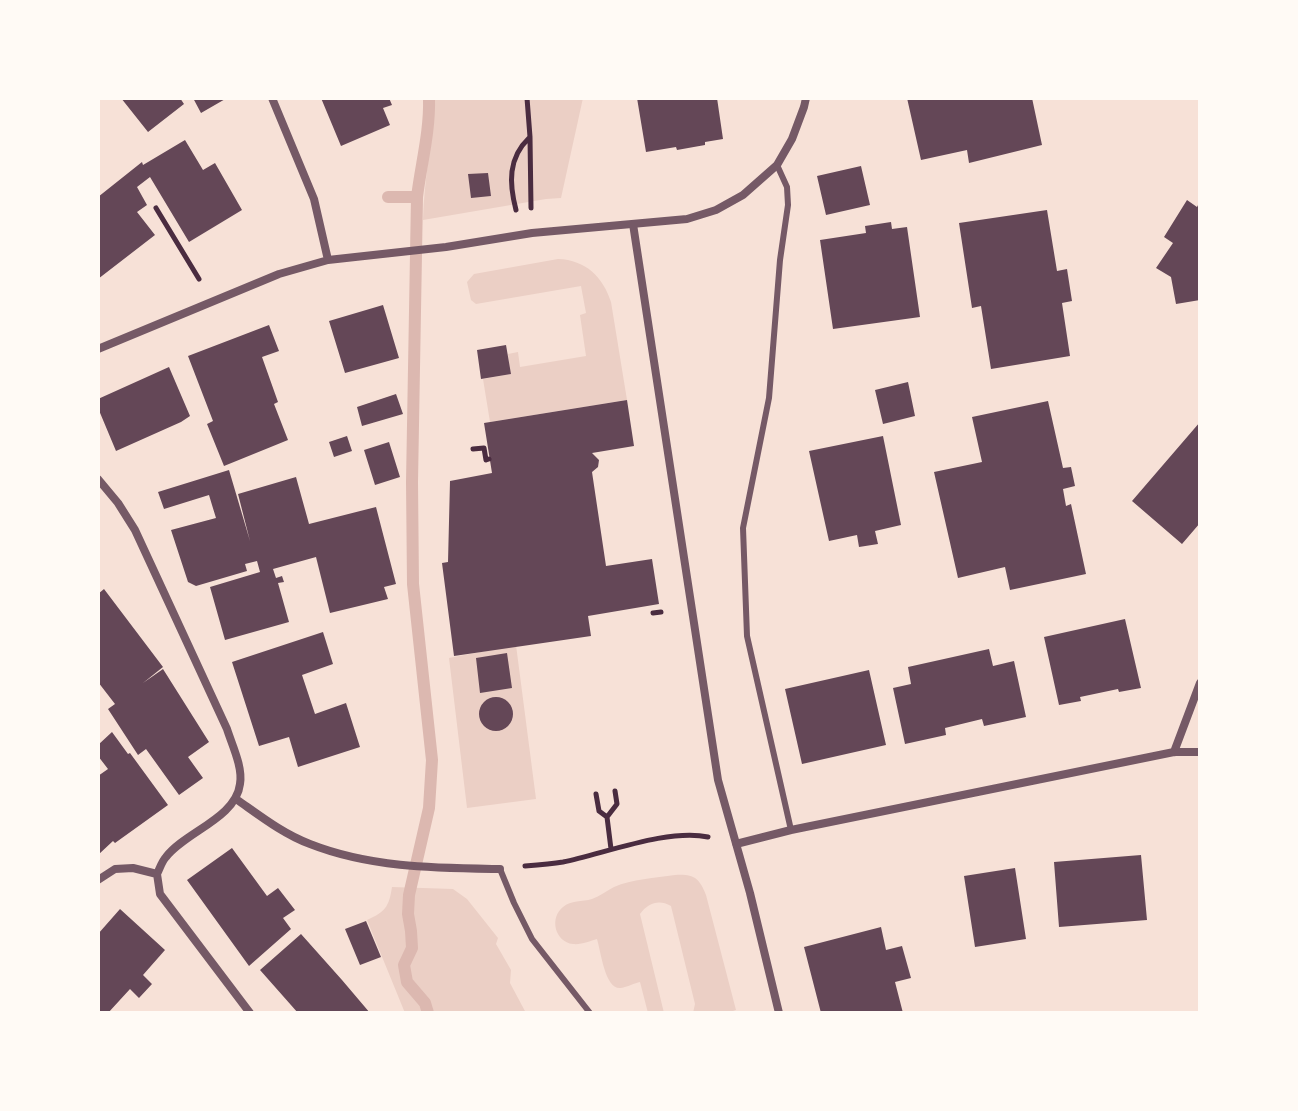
<!DOCTYPE html>
<style>
body{margin:0}
#map{position:relative;width:1298px;height:1111px;overflow:hidden;background:#f7e1d7;font-family:"IBM Plex Sans",sans-serif}
canvas{display:block}
.frame{position:absolute;inset:0;border:100px solid #fffaf5;pointer-events:none}
</style>
<div id="map">
<canvas width="1298" height="1111"></canvas>
<div class="frame"></div>
</div>
<script>
const c = document.querySelector('canvas').getContext('2d');
c.lineJoin = 'round';
function paint(path, color) { c.fillStyle = color; c.fill(path, 'evenodd'); }
function strokePath(path, color, width, dash) { c.strokeStyle = color; c.lineWidth = width; c.lineCap = dash ? 'butt' : 'round'; c.setLineDash(dash || []); c.stroke(path); }
const green = new Path2D(`
 M432,98h151l-22,100 -15,1 -123,21c1,-41 10,-81 9,-122z
 M558,259c28,1 45,18 53,43l16,98 -137,22 -7,-43 27,-5 -2,-20 10,-2 2,15 66,-11 -6,-41 6,-2 -5,-27 -105,18 -5,-4 -4,-18 7,-8z
 M516,645l20,154 -69,9 -18,-150z
 M675,875c18,-1 24,2 31,20l30,115 -9,3h-34l2,-9 -24,-98c-12,-7 -23,-3 -31,8l24,99h-16l-8,-31c-5,1 -13,5 -19,6 -16,2 -20,-36 -24,-49 -7,2 -16,6 -24,5 -18,-2 -24,-26 -10,-37 8,-7 19,-5 29,-8 8,-3 14,-8 22,-12 18,-8 41,-9 61,-12z
 M392,887l61,2 14,10 31,39 -2,6 15,26 -1,13 16,30h-121l-38,-93c18,-8 22,-13 25,-33z`);
const stream = new Path2D(`
 M388,197h29
 M428,1013l-3,-10 -18,-21 -3,-17 8,-17 -1,-17 -3,-17 1,-19 20,-87 3,-48 -19,-176 -1,-102 5,-285c4,-33 13,-65 12,-99`);
const building = new Path2D(`
 M121,98h59l4,6 -36,28z
 M193,98h34l-26,15z
 M321,98h68l3,7 -9,3 7,17 -49,21z
 M637,98h80l6,41 -18,3v3l-28,5 -1,-3 -30,5z
 M907,98h125l10,47 -73,18 -2,-13 -46,10z
 M185,140l18,30 12,-7 27,47 -53,32 -39,-65 -13,10 10,18 -10,7 18,23 -57,44v-82l44,-35 1,3z
 M861,166l9,39 -44,10 -9,-39z
 M488,173l3,23 -20,2 -3,-24z
 M1187,200l10,7 3,-6v99l-24,4 -5,-27 -15,-9 17,-25 -9,-6z
 M1047,210l10,61 10,-2 5,32 -10,2 8,53 -79,13 -10,-63 -9,2 -13,-85z
 M891,222l1,7 15,-2 13,90 -87,12 -13,-89 46,-7 -1,-7z
 M383,305l16,53 -54,15 -16,-52z
 M269,325l10,26 -17,6 16,45 -4,2 14,36 -64,26 -17,-42 6,-3 -25,-65z
 M506,345l5,29 -30,5 -4,-29z
 M169,367l21,49 -9,6 -65,29 -18,-43v-9z
 M908,382l7,34 -32,8 -8,-34z
 M396,394l7,20 -41,12 -5,-19z
 M627,400l7,46 -42,7 7,7 -1,7 -6,5 14,94 46,-7 7,45 -71,12 3,20 -137,20 -12,-93 6,-1 2,-81 42,-8 -8,-50z
 M1048,401l15,67 8,-1 4,19 -12,3 3,17 5,-2 15,70 -76,16 -5,-23 -47,11 -24,-106 48,-10 -10,-45z
 M1200,422v101l-18,21 -50,-43z
 M347,436l5,15 -18,6 -5,-15z
 M883,436l18,89 -26,6 3,13 -19,3 -2,-12 -28,6 -20,-90z
 M389,442l11,35 -25,8 -11,-35z
 M229,470l21,71 -12,-47 58,-17 13,47 67,-17 20,77 -12,3 4,12 -58,14 -14,-56 -43,12 3,9 6,-2 2,6 -6,1 11,39 -64,18 -15,-53 50,-15 -3,-11 -12,3 2,7 -51,15 -8,-4 -17,-52 45,-12 -4,-13 -3,-10 -45,14 -6,-17z
 M104,589l59,78 -20,16 20,-14 46,73 -21,15 15,21 -24,17 -33,-46 -8,6 -30,-46 7,-5 -17,-22v-88z
 M1125,619l16,69 -22,4 -1,-3 -38,8 1,4 -22,4 -15,-68z
 M323,632l10,32 -31,11 13,39 31,-11 14,44 -62,20 -9,-30 -30,9 -27,-84z
 M989,649l4,17 21,-5 12,56 -42,9 -2,-7 -37,9 1,7 -41,9 -12,-56 18,-4 -3,-17z
 M507,653l5,35 -32,5 -4,-35z
 M869,670l17,75 -84,19 -17,-75z
 M479 714a17 17 0 1 1 34 0a17 17 0 1 1-34 0Z
 M112,732l16,22 2,-1 38,52 -53,38 -2,-2 -15,14v-79l10,-7 -10,-13v-11z
 M232,848l35,48 11,-8 17,22 -12,8 8,11 -42,37 -62,-86z
 M1141,855l6,65 -88,7 -5,-65z
 M1015,868l11,71 -51,8 -11,-71z
 M120,909l45,41 -22,25 9,9 -13,14 -9,-9 -22,24h-10v-79z
 M366,921l15,36 -21,8 -15,-36z
 M881,927l5,23 16,-4 9,32 -16,4 8,31h-82l-17,-66z
 M301,934l41,46 28,33h-72l-38,-43z`);
const path = new Path2D(`
 M527,98l3,39 1,71
 M156,208l43,71
 M516,210c-7,-27 -8,-52 13,-72
 M473,449l11,-1 2,12 3,-1
 M653,613l8,-1
 M596,794l3,17 8,6 4,32
 M607,817l10,-13 -2,-13
 M525,866c13,-1 26,-2 38,-4 40,-8 106,-34 145,-25`);
const service = new Path2D(`
 M777,165l10,22 1,18 -8,55 -11,138 -26,130 4,108 44,194
 M500,869l14,34 18,36 58,74`);
const minor = new Path2D(`
 M272,98l42,101 14,61
 M633,224l85,556 32,113 29,120
 M98,349l181,-75 49,-14 118,-13 86,-14 155,-14 29,-9 27,-15 34,-30 15,-26 12,-32 2,-9
 M98,479l20,24 17,27 92,199c5,16 16,38 13,55 -4,34 -55,48 -74,73 -4,4 -6,11 -9,17
 M1174,752l26,-69
 M236,799c23,16 47,35 74,45 61,24 126,24 190,25
 M736,844l55,-14 383,-78h26
 M157,874l3,20 90,119
 M98,880l17,-11 18,-1 24,6`);
paint(green, '#ebcfc5');
strokePath(stream, '#dcb8b0', 12);
paint(building, '#644757');
strokePath(path, '#4a2c40', 5);
strokePath(service, '#755966', 6);
strokePath(minor, '#755966', 8);
</script>
